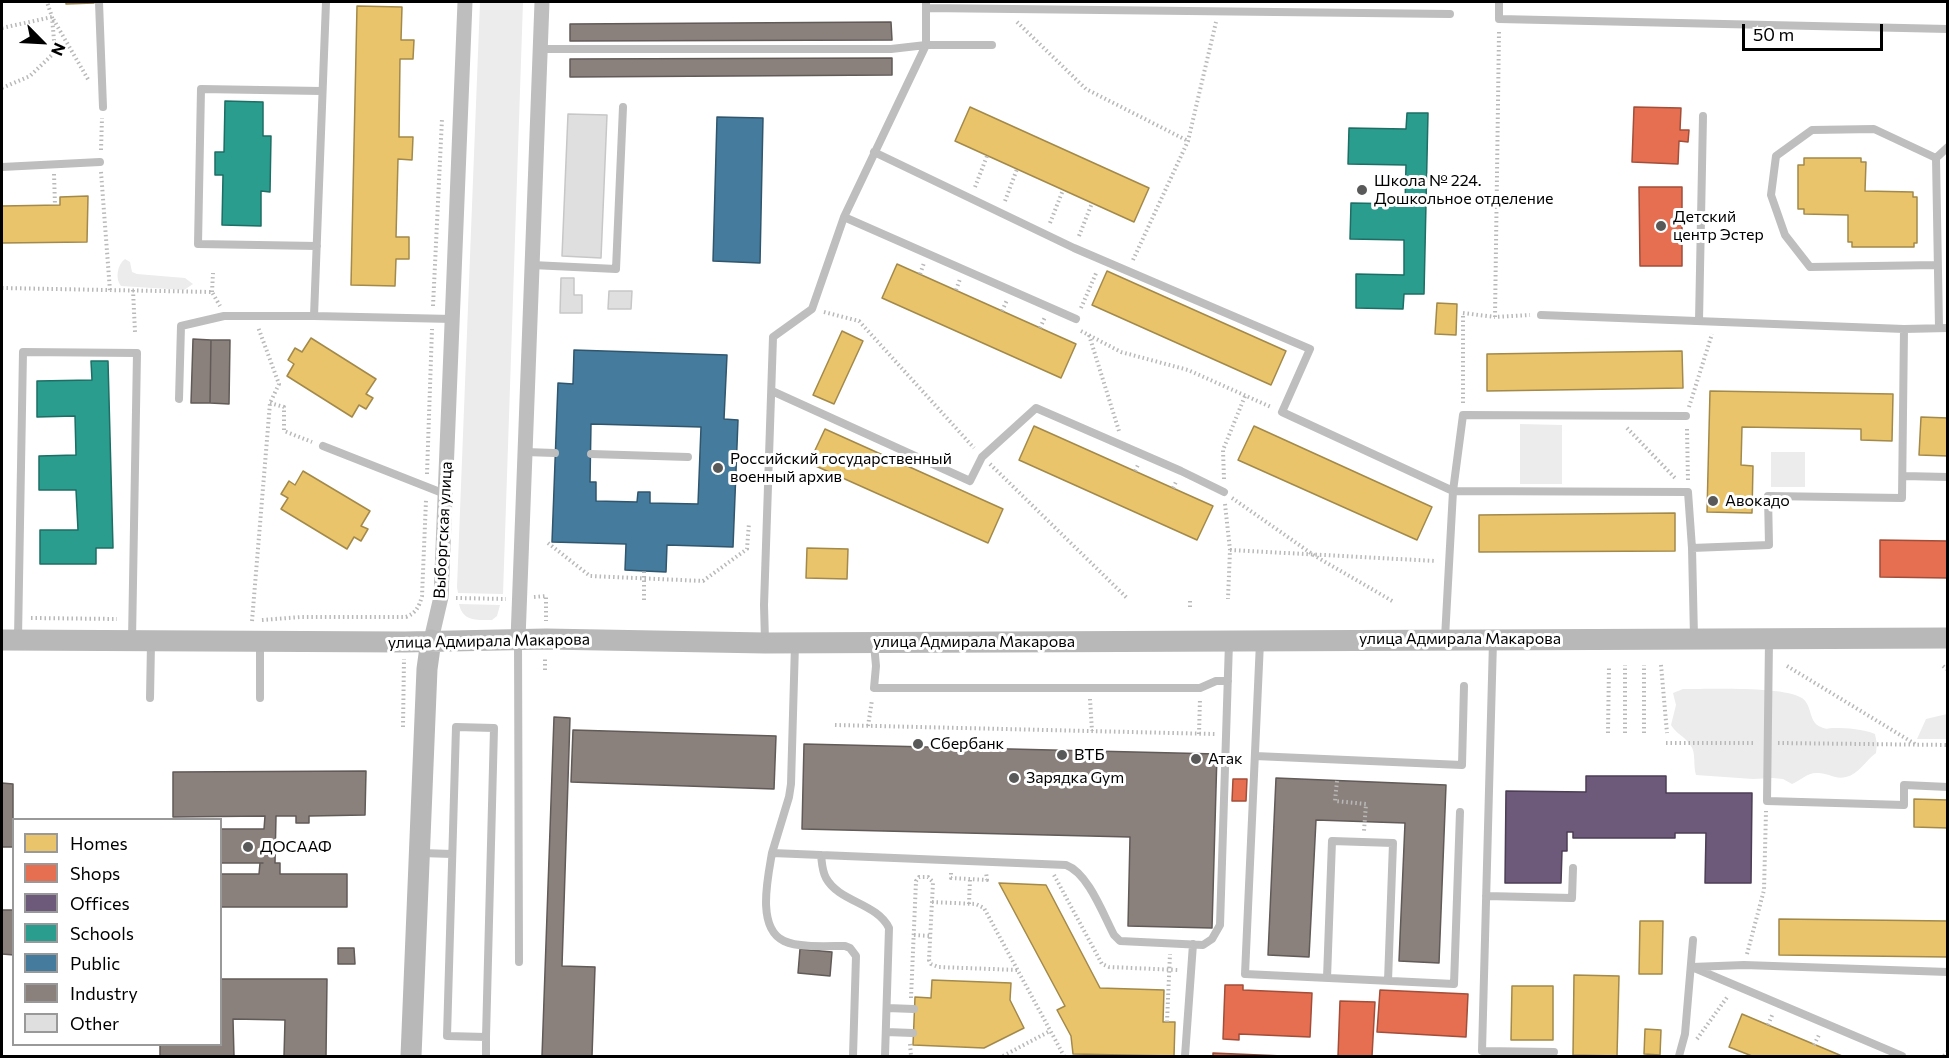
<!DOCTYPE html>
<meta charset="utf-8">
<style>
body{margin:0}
#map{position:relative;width:1949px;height:1058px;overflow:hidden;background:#fff;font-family:Commissioner,sans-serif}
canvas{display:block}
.frame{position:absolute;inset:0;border:3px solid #000;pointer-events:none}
.legend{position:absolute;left:12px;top:818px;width:210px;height:228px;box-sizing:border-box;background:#fff;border:2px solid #999;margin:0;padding:8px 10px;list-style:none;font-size:18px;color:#000}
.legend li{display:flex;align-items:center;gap:12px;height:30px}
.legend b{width:30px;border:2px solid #999}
.north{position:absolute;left:12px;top:12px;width:60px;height:60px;-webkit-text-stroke:4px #fff;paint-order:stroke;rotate:114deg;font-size:16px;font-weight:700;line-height:24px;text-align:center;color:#000}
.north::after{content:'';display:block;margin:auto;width:21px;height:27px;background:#000;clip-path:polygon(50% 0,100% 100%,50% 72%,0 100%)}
.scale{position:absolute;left:1742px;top:24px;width:141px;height:27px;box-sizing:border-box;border:3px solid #000;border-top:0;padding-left:8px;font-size:18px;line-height:21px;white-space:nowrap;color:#000;-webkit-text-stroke:4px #fff;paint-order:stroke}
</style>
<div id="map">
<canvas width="1949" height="1058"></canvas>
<div class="frame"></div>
<ul class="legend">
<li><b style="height:16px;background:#e9c46a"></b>Homes</li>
<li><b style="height:16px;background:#e76f51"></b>Shops</li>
<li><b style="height:16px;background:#6d597a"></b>Offices</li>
<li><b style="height:16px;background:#2a9d8f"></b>Schools</li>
<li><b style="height:16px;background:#457b9d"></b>Public</li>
<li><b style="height:16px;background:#8a817c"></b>Industry</li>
<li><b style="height:16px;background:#dfdfdf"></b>Other</li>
</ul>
<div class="north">N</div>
<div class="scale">50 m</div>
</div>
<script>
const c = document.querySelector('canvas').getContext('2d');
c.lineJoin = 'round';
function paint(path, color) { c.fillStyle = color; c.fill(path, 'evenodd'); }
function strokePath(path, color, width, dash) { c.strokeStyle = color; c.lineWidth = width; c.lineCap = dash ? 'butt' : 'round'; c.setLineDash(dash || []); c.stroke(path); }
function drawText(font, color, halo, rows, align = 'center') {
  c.font = font + ' Commissioner,sans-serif'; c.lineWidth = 6; c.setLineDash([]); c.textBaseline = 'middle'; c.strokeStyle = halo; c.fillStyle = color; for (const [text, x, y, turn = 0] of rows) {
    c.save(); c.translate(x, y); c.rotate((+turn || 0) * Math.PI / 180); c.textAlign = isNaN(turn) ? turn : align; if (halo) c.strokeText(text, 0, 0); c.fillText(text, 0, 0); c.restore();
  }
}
const green = new Path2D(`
 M480,2h43l-20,592 -45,-1 -1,-6z
 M125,259l5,3 2,10 5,2 48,4 8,6 -9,6 -63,-4c-6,-7 -4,-21 4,-27z
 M1520,424l42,1v59h-42z
 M1771,452h34v35h-34z
 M459,604l41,1 -3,11 -5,4c-15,0 -29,2 -33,-16z
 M1683,689c24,0 102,-3 119,9 11,8 6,24 19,29 5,3 8,1 13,1 14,0 29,1 41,6l2,10 -1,9c-10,7 -17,21 -30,24 -10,3 -18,-4 -28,-4 -10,-1 -17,7 -26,11l-9,-5 -10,-1 -20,1 -57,-4c-3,-10 0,-22 -5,-29 -5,-9 -15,-12 -20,-21l5,-20 -3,-12z
 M1947,714v25h-30l9,-20z`);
const homes = new Path2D(`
 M66,2h28v1l-28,1z
 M357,6l45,1 -1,33h13l-1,19h-13l-1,78h14l-1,23 -14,-1 -2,78h13v22h-13l-1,27 -44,-1z
 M970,107l179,81 -15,34 -179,-81z
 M1804,158h57v4h5l-1,29 48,1v5h4v46h-3v4h-62v-5h-4v-27l-44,-1v-5h-6v-44h6z
 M88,196l-1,46 -85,1v-37l58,-1v-8z
 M897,264l179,80 -15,34 -179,-80z
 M1107,271l179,80 -15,34 -179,-80z
 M1437,303l20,1 -1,31 -21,-1z
 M842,331l21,10 -29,63 -21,-9z
 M311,338l65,41 -10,15 7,4 -7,11 -7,-4 -7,12 -65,-41 7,-12 -6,-4 7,-12 7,4z
 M1682,351l1,37 -196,3v-37z
 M1710,391l183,3 -1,47 -31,-1v-11l-119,-2 -1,38 12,1 -1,47 -45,-1z
 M1921,417l27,1v38l-29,-1z
 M1034,426l179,80 -16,34 -178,-80z
 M1254,426l178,81 -15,33 -179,-80z
 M825,429l178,80 -15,34 -179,-80z
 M303,471l67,40 -9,15 7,3 -7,12 -7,-4 -7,12 -66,-40 7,-11 -7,-4 8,-13 6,4z
 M1675,513v38l-196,1v-37z
 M807,548l41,1 -1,30 -41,-1z
 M1914,799l34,1v28l-34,-1z
 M999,883l47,2 54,103 64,2 -1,32h12l-1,34 -101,-2 -2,-18 -14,-26 8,-4z
 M1779,919l169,2v36l-169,-2z
 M1640,921h23l-1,53h-23z
 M1574,975l45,1 -2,80 -44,-1z
 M932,980l79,3 -1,17 14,28 -40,20 -71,-3 2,-48 16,1z
 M1512,986h41v54h-42z
 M1742,1014l26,11 74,31h-90l-23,-9z
 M1645,1029l16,1 -1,25 -16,-1z`);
const shops = new Path2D(`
 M1634,107l47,1 -1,22h9l-1,12 -9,-1 -1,23 -46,-2z
 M1639,187h43v79h-42z
 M1880,540l68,1v37l-68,-1z
 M1233,779h14l-1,22h-14z
 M1225,985h18v5l69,3 -2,44 -71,-3v6l-16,-1z
 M1380,990l88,4 -2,43 -89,-5z
 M1340,1001l35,1 -3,54h-34z
 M1213,1053l70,3h-70z`);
const offices = new Path2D(`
 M1586,776h80v17h86l-1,90h-46l1,-50h-31v5h-102v-6h-6v19h-5l-1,32h-56l1,-92 80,1z`);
const schools = new Path2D(`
 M225,101l38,1v34h8l-1,56 -9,-1v35l-39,-1 1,-50h-8v-23h9z
 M1407,113h21l-4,181h-20l-1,15 -47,-1v-34l48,1v-35l-54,-1 1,-36 54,1 1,-39 -58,-1 1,-36 57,1z
 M91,361h17l5,187h-17v16h-56v-34h38l-2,-40h-37v-34l37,-1 -1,-39 -38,1v-36l55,-1z`);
const public = new Path2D(`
 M717,117l46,1 -3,145 -47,-2z
 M574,350l153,5 -3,64 14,1 -5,127 -66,-2 -1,27 -22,-1 -19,-1 1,-26 -74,-2 6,-159 15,1zM591,424l110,3 -3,77 -48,-1v-11h-12l-1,10 -41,-1v-19h-6z`);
const industry = new Path2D(`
 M891,22l1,18 -322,1v-17z
 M892,58v17l-322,2v-18z
 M193,339l18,1 -1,63h-19z
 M211,340h19l-1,64 -19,-1z
 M554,717l16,1 -8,248 33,1 -3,89h-50z
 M573,730l203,6 -2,53 -203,-7z
 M804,744l413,10 -5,174 -84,-2 2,-89 -328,-8z
 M366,771l-1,44 -56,1v7h-13v-7h-20l-1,47h5v11h67v33h-127v-33h39l1,-11h3h-43v-34h44l1,-13 -92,1v-45z
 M1276,778l170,7 -7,178 -40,-2 6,-138 -89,-3 -7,137 -41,-2z
 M2,783l11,1v63h-11z
 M2,910h12v45l-12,-1z
 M338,948h16l1,16h-17z
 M800,949l32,3 -2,24 -32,-3z
 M220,979h107l-1,77h-42l1,-36 -52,-1 1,37h-74v-12h60z`);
const building = new Path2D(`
 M568,114l39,1 -6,143 -39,-2z
 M561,278h13v17h8v18h-22z
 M609,291h23l-1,18h-23z`);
const path = new Path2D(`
 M1017,22l69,67 102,52
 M2,28l50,-11 37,64
 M1499,32l-4,285 35,-2
 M2,88l28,-12 25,-24 -3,-35 -5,-15
 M101,150l1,-32
 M101,172l9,119
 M54,174l1,31
 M975,187l12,-31
 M1005,201l12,-32
 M1050,223l13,-33
 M1079,236l13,-33
 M1133,260l55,-119 28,-119
 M920,274l4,-11
 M2,288l210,4 8,14
 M133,290l2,42
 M956,290l4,-11
 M212,292l1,-19
 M433,306l9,-187
 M1081,308l16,-37
 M1002,311l5,-11
 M824,312l35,9 115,127
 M1040,328l5,-11
 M1081,331l40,21 67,18 83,37
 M1089,335l30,96
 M270,403l14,4v24l28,11
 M1463,403v-90l32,4
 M1689,407l23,-73
 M1627,428l49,51
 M1687,429l1,52
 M990,464l137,134
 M1135,471l4,-8
 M427,474l5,-145
 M1224,479l-1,-29 22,-54
 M1173,488l4,-8
 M1232,498l83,58 79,46
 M1225,504l5,46 -2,49
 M548,543l42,33 113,5 44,-32 2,-26
 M1230,550l206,11
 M534,597l12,-1v25
 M456,598l50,1
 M644,600v-29
 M1190,607v-8
 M31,618l86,1
 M262,620l39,-3h105c10,-4 13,-10 16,-21l4,-96
 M252,621l18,-218 9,-19 -21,-57
 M1661,665l6,68
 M1787,666l128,78
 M1943,666l5,4
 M545,670v-12
 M1090,699l2,32
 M835,725l380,9
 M868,726l4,-26
 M403,727l1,-68
 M1608,733l1,-67
 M1625,733v-68
 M1644,733v-68
 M1199,734l1,-36
 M1666,743h90
 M1778,743l170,2
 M1337,781l-2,20 31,3 -2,27
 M951,873v5l36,2 -1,-8
 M1054,875l48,89 7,3 69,3
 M932,902l44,2 8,4 80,148
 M969,904l1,-25
 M914,935l16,1
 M1747,954l17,-64 2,-79
 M911,998l5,-117 3,-4h9l5,5 -4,78 2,4 7,3 80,3
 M1167,1022l3,-68
 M1768,1025l5,-12
 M1697,1039l31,-43
 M910,1044l1,12
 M1814,1045l5,-10
 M1003,1056l47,-25
 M1944,1056l4,-5`);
const lane = new Path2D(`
 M99,2l4,105
 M326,2l-12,314 139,3
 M1499,2v17l449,10
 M926,8l524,6
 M540,49h351l35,-4h66
 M874,152l200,96 236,101 -28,63 171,79 -8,147
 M1936,158l12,-11
 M2,167l98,-5
 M844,217l82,-172v-43
 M317,246l-119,-2 3,-155 120,2
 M532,265l84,4 7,-162
 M1937,265l-127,2 -25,-32 -14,-40 5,-39 36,-26 62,-1 62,29 3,170
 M1541,315l363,14 44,-1
 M1699,321l4,-205
 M772,391l198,90 12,-24 54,-49 145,63 43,21
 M179,399l2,-73 43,-10h90
 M1686,416l-223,-1 -10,76 235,1 4,56 2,89
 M323,446l122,48
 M525,452l30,1
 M591,454l97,3
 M1903,476l45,1
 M1692,548l77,-3 -1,-49 134,2 2,-169
 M18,638l5,-286 114,1 -5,287
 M518,640l1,322
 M1769,640l-2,161 137,4v-20l44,2
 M765,641l-1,-36 9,-268 39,-28 32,-92 232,102
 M1493,641l-11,410 72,1
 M260,642v56
 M1260,642l-15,332 209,10 6,-172
 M795,644l-4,140 -2,13 -17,56 294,12c22,8 37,49 48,70l6,6 83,4 9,-6 8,-14 9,-283
 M874,644l2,22 -2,22h326l16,-7h12
 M150,698l1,-55
 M456,727l38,1 -8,309 -39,-1z
 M1255,756l207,9 2,-79
 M421,853l31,1
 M772,853c-4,24 -16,75 12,88 15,7 44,5 61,5l5,2 6,8 -3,100
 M821,855c1,8 1,16 5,23 13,24 51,25 63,50l-4,128
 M1486,896l86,2 1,-30
 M1327,978l5,-137 61,2 -5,138
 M887,1008l27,1
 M886,1032l27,1
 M486,1056v-19
 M1185,1056l8,-112
 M1679,1056l6,-22 8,-94
 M1902,1056l-210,-89 52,-2 204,7`);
const street = new Path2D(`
 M518,639l24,-637
 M431,640l10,-43 24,-595`);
const secondary = new Path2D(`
 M2,640l403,2 141,-3 219,4 1183,-5
 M411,1056l16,-387 4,-29`);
const markers = [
 [1362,190,6,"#595959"],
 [1661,226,6,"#595959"],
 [718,468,6,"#595959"],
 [1713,501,6,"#595959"],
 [918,744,6,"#595959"],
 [1062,755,6,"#595959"],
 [1196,759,6,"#595959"],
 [1014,778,6,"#595959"],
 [248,847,6,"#595959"]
];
const poiNames = [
 ["Школа № 224.",1374,181],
 ["Дошкольное отделение",1374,199],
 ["Детский",1673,217],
 ["центр Эстер",1673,235],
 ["Российский государственный",730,459],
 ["военный архив",730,477],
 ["Авокадо",1725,501],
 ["Сбербанк",930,744],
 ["ВТБ",1074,755],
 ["Атак",1208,759],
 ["Зарядка Gym",1026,778],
 ["ДОСААФ",260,847]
];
const streetNames = [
 ["Выборгская улица",443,530,-87],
 ["улица Адмирала Макарова",1460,639],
 ["улица Адмирала Макарова",489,641,-1],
 ["улица Адмирала Макарова",974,642]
];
paint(green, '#ececec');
paint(homes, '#e9c46a');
strokePath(homes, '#a3894a', 1.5);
paint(shops, '#e76f51');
strokePath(shops, '#a24e39', 1.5);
paint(offices, '#6d597a');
strokePath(offices, '#4c3e55', 1.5);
paint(schools, '#2a9d8f');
strokePath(schools, '#1d6e64', 1.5);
paint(public, '#457b9d');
strokePath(public, '#30566e', 1.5);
paint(industry, '#8a817c');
strokePath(industry, '#615a57', 1.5);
paint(building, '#dfdfdf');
strokePath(building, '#c7c7c7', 1.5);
strokePath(path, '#b9b9b9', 4, [1.5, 3]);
strokePath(lane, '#bebebe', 8);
strokePath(street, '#bebebe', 15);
strokePath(secondary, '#b8b8b8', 21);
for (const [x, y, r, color] of markers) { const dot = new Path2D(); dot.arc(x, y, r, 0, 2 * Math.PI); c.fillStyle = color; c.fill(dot); strokePath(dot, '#fff', 2); }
drawText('16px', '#000', '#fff', poiNames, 'left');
drawText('16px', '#000', '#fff', streetNames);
</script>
